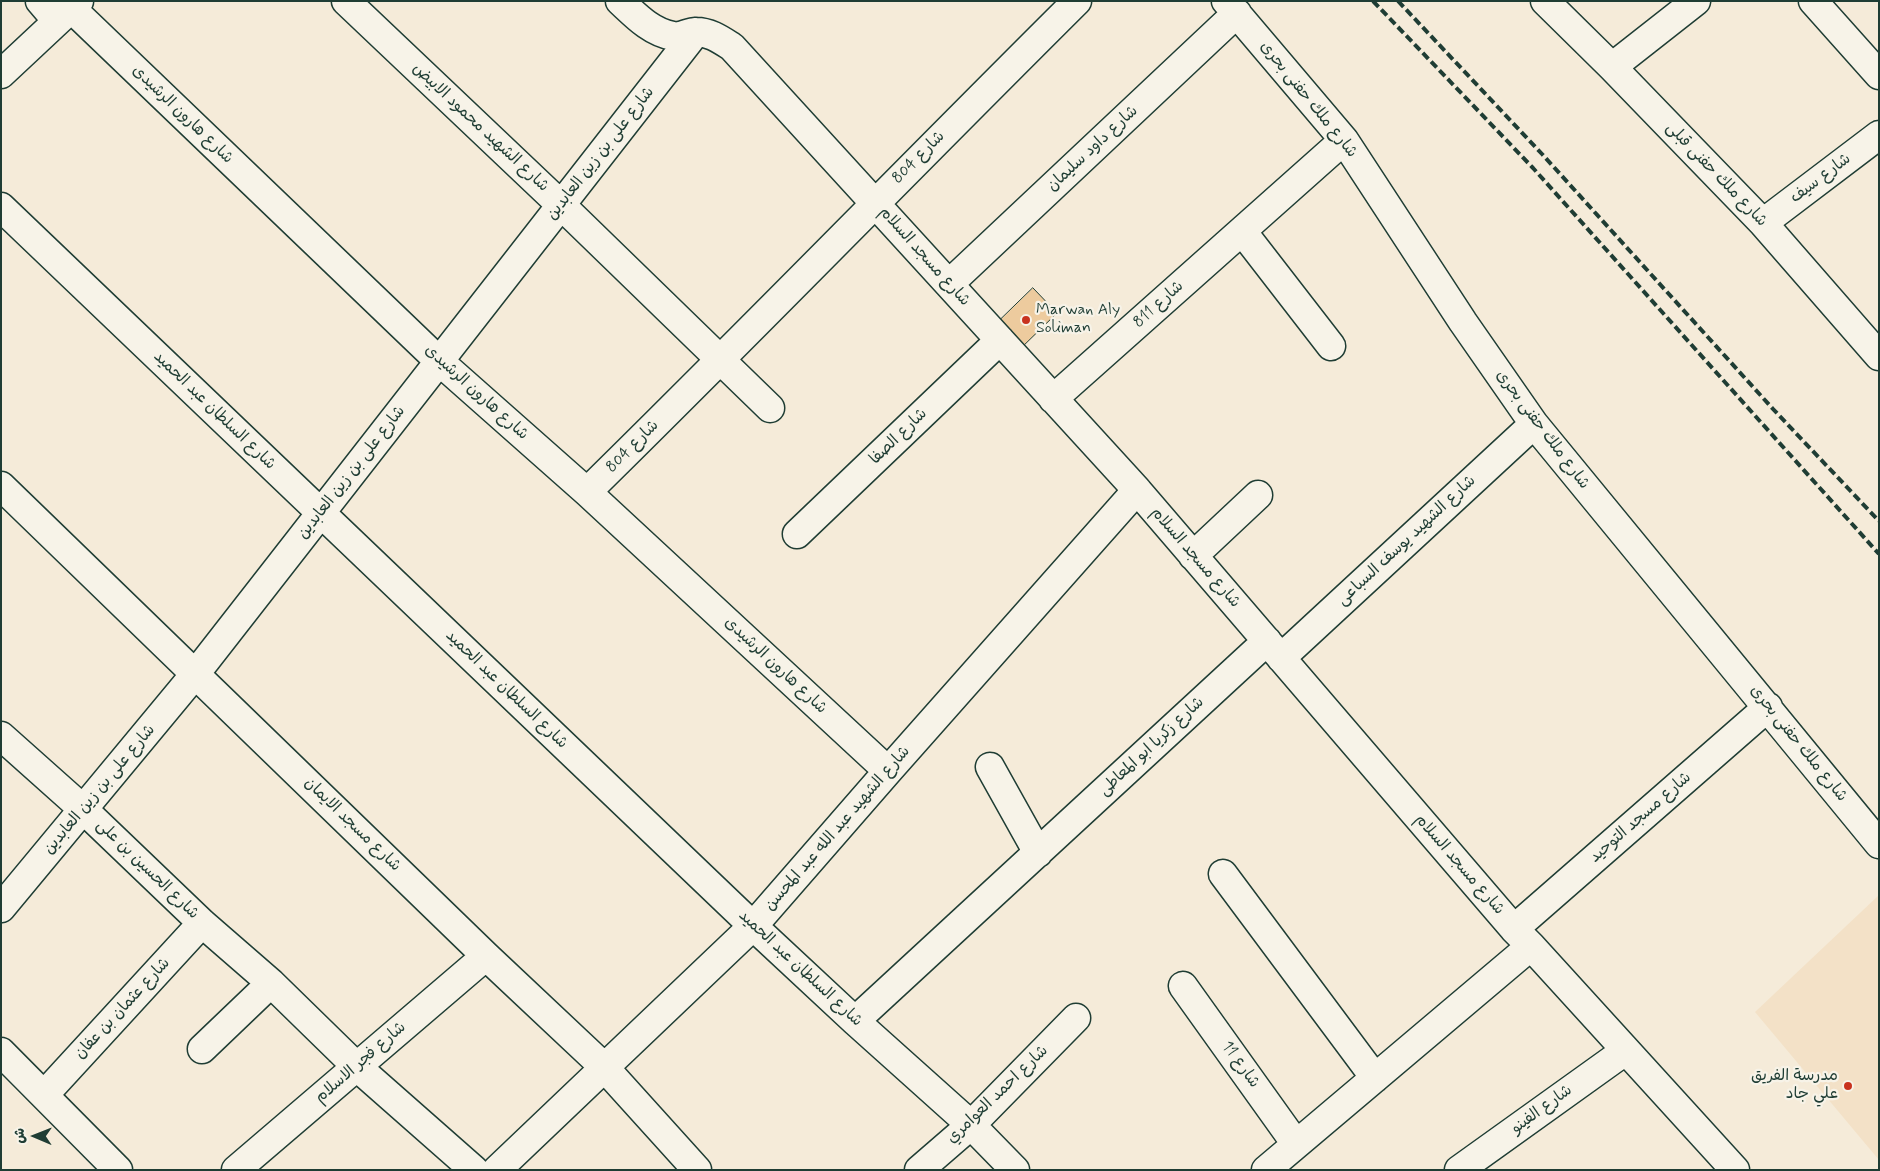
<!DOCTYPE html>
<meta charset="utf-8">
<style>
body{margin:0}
#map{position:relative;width:1880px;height:1171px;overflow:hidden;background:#f5ebd9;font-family:Mynerve,"Playpen Sans Arabic",sans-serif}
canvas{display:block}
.frame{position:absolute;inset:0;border:2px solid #1f3d34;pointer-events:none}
.north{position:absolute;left:10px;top:1111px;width:50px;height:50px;-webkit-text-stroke:4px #f7f3e8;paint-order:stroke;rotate:271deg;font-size:14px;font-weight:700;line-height:20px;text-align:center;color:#1f3d34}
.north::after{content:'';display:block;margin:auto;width:18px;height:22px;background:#1f3d34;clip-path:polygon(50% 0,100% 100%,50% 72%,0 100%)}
</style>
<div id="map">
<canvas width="1880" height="1171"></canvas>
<div class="frame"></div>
<div class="north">ش</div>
</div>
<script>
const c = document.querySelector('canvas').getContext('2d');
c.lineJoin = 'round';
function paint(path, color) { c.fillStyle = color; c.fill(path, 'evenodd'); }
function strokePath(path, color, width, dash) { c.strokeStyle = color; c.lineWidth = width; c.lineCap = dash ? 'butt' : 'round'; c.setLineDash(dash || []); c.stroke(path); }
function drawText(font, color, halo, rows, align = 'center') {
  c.font = font + ' Mynerve,"Playpen Sans Arabic",sans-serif'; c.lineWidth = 4.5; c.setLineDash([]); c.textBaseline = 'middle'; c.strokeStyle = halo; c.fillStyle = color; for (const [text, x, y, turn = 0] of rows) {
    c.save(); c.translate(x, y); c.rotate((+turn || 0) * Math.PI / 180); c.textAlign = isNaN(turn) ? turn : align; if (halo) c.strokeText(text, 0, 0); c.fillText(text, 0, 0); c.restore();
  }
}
const built = new Path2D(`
 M1879,895v265l-124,-148z`);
const building = new Path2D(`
 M1033,288l24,25 -39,38 -24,-25z`);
const minor = new Path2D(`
 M40,1l17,20
 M346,1l215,204 209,203
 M620,1c16,15 31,31 53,35 7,2 15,-4 23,-4 14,0 25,8 36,15l405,443 377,439 17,17 204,224
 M1226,1l118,139 119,182 71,102 345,420
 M1545,1l67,66 151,156 116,133
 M1813,1l66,74
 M71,8l368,353 148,131 301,279
 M1612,67l84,-66
 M1,74l78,-73
 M1,207l752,719 102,95 116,104 44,45
 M1763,223l116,-88
 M1242,231l89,115
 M949,284l288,-271
 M1053,399l291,-259
 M1,486l485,470 118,111 93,103
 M587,492c165,-162 326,-328 490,-491
 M797,534l203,-194
 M1193,556l65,-61
 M1281,658l253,-234
 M1,736l83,74 118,113 69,60 85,83 118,104
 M990,767l48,86
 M1223,874l152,204
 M1,908l195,-235 500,-641
 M1514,929l254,-222
 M1183,986l113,158
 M855,1021l412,-380
 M202,1049l69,-66
 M1,1052l117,118
 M44,1095l158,-172
 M236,1170l250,-214
 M497,1170l256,-244 135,-155 249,-281
 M919,1170l52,-45 105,-107
 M1266,1170l265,-224
 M1459,1170l166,-119`);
const rail = new Path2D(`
 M1373,1l160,167 346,386
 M1398,1l144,153 231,255 106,112`);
const markers = [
 [1026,320,5,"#c8321e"],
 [1848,1086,5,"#c8321e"]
];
const streetNames = [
 ["شارع ملك حفنى بحرى",1308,100,51],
 ["شارع هارون الرشيدى",182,115,44],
 ["شارع الشهيد محمود الابيض",480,128,43],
 ["شارع داود سليمان",1093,149,-43],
 ["شارع على بن زين العابدين",601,154,-52],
 ["شارع 804",919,158,-45],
 ["شارع ملك حفنى قبلى",1716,175,46],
 ["شارع سيف",1821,179,-37],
 ["شارع مسجد السلام",924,257,48],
 ["شارع 811",1159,305,-42],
 ["شارع هارون الرشيدى",476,393,42],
 ["شارع السلطان عبد الحميد",214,411,44],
 ["شارع ملك حفنى بحرى",1542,430,53],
 ["شارع الصفا",899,437,-44],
 ["شارع 804",633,447,-45],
 ["شارع على بن زين العابدين",352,473,-52],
 ["شارع الشهيد يوسف السباعى",1407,541,-43],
 ["شارع مسجد السلام",1195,558,49],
 ["شارع هارون الرشيدى",775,666,43],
 ["شارع السلطان عبد الحميد",506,690,44],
 ["شارع ملك حفنى بحرى",1798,744,51],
 ["شارع زكريا ابو المعاطى",1152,747,-43],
 ["شارع على بن زين العابدين",100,790,-50],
 ["شارع مسجد التوحيد",1641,818,-41],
 ["شارع مسجد الايمان",352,825,44],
 ["شارع الشهيد عبد الله عبد المحسن",838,829,-49],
 ["شارع مسجد السلام",1459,865,49],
 ["شارع الحسين بن على",147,870,44],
 ["شارع السلطان عبد الحميد",800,969,43],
 ["شارع عثمان بن عفان",123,1009,-47],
 ["شارع فجر الاسلام",361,1063,-41],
 ["شارع 11",1240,1065,54],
 ["شارع احمد العوامري",998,1095,-44],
 ["شارع الفينو",1542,1110,-36]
];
const poiNames = [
 ["Marwan Aly",1036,311],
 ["Soliman",1036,329],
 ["مدرسة الفريق",1838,1077,"right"],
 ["علي جاد",1838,1095,"right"]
];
paint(built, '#f3e1c7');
paint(building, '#edcb9e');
strokePath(building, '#1f3d34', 1);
strokePath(minor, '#1f3d34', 31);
strokePath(minor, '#f7f3e8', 28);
strokePath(rail, '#1f3d34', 4, [8, 4]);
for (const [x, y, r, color] of markers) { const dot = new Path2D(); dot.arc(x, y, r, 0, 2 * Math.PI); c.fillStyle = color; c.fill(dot); strokePath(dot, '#f7f3e8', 2); }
drawText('16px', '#1f3d34', '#f7f3e8', streetNames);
drawText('16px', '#1f3d34', '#f7f3e8', poiNames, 'left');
</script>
